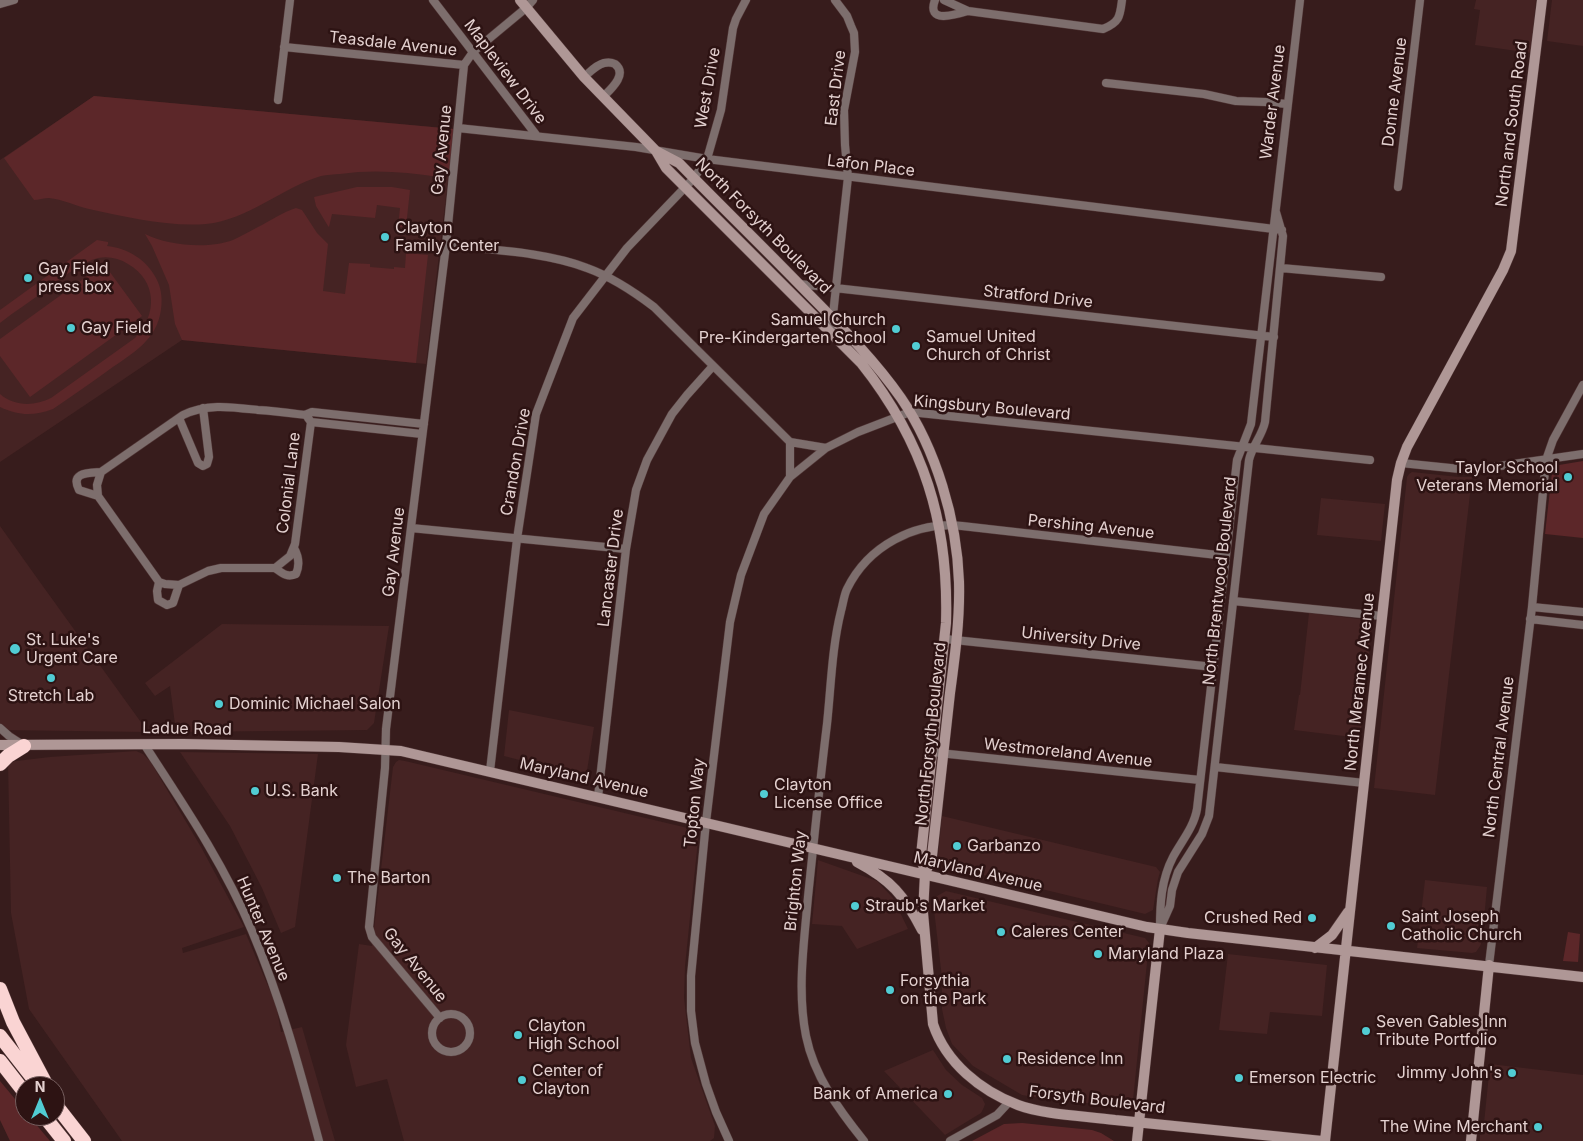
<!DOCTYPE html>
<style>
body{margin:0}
#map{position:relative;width:1583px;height:1141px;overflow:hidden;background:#371c1c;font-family:Inter,sans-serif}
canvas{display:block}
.north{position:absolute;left:15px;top:1076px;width:50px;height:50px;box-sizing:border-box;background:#2d1313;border:1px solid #765f5f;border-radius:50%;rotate:0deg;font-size:14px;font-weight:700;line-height:20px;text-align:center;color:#e4d1d0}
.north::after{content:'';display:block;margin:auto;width:18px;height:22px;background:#51ccd3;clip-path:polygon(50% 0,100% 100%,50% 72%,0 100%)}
</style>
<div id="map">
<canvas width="1583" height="1141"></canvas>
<div class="north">N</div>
</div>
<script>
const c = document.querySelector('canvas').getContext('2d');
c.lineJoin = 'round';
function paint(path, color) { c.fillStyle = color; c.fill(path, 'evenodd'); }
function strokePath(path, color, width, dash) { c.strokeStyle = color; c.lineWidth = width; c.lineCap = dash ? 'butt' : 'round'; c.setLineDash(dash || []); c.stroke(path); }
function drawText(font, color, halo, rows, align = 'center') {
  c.font = font + ' Inter,sans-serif'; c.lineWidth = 5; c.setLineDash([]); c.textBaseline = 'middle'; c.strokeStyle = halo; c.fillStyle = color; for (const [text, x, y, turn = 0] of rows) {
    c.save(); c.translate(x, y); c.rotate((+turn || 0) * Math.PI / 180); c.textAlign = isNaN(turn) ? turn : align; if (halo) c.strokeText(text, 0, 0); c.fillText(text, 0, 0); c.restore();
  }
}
const built = new Path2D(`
 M1476,0h60l-5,53 -56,-8 5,-35 -6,-1z
 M1552,0h31v46l-36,-5z
 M94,96l360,33 -28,235 -244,-24 -182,122v-302z
 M1412,472l47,5h13l-37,318 -61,-7 33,-311 2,-3z
 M1321,498l64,6 -4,37 -64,-6z
 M0,526l37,52 111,154 -148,-2z
 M1309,613l58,7 5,3 -12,115 -66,-8 5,-35h1z
 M222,624l167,2 -15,97 -7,7 -191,2 -6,-46 -15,10 -10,-13z
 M509,710l85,17 -8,50 -82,-21z
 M136,751l7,3 7,7 51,86 43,80 -62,21 1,5 63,-19 30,71 5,27 21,-5 33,114h-213l-93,-132 -18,-96 -3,-151 42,-5z
 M180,752l138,2 -23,173 -14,6 -19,-45 -32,-62z
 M399,760l6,1 287,68 4,2 2,9 -13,126 -1,32 7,60 24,68 -1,12 -4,3h-306l-17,-62 -31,8 -10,-42 13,-101 13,2 21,-179 3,-5z
 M942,816l214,51 4,5 -2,7 -5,31 -8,4 -203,-49 -4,-9z
 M818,860l59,21 16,17 15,31 -51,20 -15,-23 -30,-2z
 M1425,880l62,7 -5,54 -2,5 -4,6 -4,1 -55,-5z
 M946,891l199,47 4,5 -16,157 -6,7 -81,-8 -24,-4 -49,-29 -21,-22 -6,-16 -4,-19v-31l-9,-77 4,-5z
 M1228,954l99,11 -5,51 -52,-4 -3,22 -48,-4z
 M933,1050l13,20 16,15 20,13 3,6 -1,3 -3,6 -36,22 -61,-64z
 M1490,1064l93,11v66h-103v-6l3,-2z`);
const green = new Path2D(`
 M94,96l360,33 -5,45 -10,1v2c-34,-5 -65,-8 -99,-3 -6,0 -13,1 -19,2 -40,12 -73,44 -115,48 -38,3 -79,-7 -117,-15 -13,-3 -27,-10 -40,-11 -5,0 -11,2 -15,2l-30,-42z
 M357,187h35l18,3 -4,37h-8l2,-19 -23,-3 -2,13 -43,-4 -3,13 -1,-1 -12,-20 -2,-9z
 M296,208l6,2 15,23 11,11 -5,47 22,3 4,-31 21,1v3l24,2v-2l11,1 1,-15 22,2 -12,108 -234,-23 -7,-16 -6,-39 -17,-39 -7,-12c23,12 64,15 88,6 9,-4 17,-9 25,-13 12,-6 25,-15 38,-19z
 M97,240l11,2v2l-1,2c20,2 39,13 49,32 6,11 7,24 4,37 -6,28 -32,41 -54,57 -17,12 -35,25 -53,37 -19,7 -34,7 -53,-2v-13c15,13 35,12 51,4l84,-60c23,-24 22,-57 -7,-74 -9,-6 -20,-8 -30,-6 -19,5 -36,20 -52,32 -15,11 -31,21 -46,33v-13z
 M104,264l38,52 -112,81 -30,-41v-17z
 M1583,461v77l-38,-4 7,-62 7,-7z
 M1568,932l12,2 -2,28 -15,-1z
 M0,1081l25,30v5h4l21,25h-40l-10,-21z
 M1022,1123l70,7 9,3 13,8h-142l32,-17z`);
const street = new Path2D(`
 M433,0l104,136
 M935,0c-9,24 20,15 33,11
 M944,0l24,11 135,18c17,-7 17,-13 19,-29
 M0,4l14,-4
 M284,47l180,18 9,-13 53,-44 7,-8
 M584,77c6,-5 12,-12 20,-14 4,-1 7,-1 11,1 13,10 -4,25 -11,32
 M1106,83l98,11 32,7 29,1 22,2
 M278,100l12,-100
 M458,128l178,19 71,12 575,71
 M1398,187l22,-187
 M446,245c45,5 100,7 141,23 25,9 46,23 67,39l136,135 36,6 32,-16 52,-20 460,48
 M1281,268l100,9
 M799,284l475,53
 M831,333l17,-156 -3,-32 -1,-35 11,-58 -1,-19 -3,-7 -4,-10 -12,-16
 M179,418l19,45 5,3 4,-2 2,-7 -6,-49
 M308,418l3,4 111,12
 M311,422l-16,122 -5,12 -15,12h-54l-13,3 -29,14 -14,-1 -6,-2 -61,-86 -1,-11 4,-13 82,-57c24,-12 49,-8 75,-5 16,1 31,3 47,5l7,-3 112,12
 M1401,463l59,6 26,-1 97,-14
 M790,477l36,-29
 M98,496l-19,-6c-9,-18 9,-17 22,-18
 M411,528l215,21
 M275,568c7,5 12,10 21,6 4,-9 3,-17 -2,-26
 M159,582l-2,9 1,9 9,5 6,-2 6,-18
 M1233,601l149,15
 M1532,607l51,5
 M1530,619l53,6
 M945,639l269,28
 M0,728l9,8 14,9
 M144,744c39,60 80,120 108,187 29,68 48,139 67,210
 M939,753l261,27
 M1215,767l149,16
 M490,771l27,-232 19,-125 37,-96 54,-70 67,-70 13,-19 14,-49 12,-82 3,-9 10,-19
 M598,797l28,-248 10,-59 11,-30 25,-46 15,-19 26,-29
 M1162,924l8,-18 2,-16 6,-18 24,-38 7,-18 40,-356c3,-14 13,-24 16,-38l18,-186 -7,-24
 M1160,929c0,-25 1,-49 13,-72 8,-15 21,-30 24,-48l40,-349 14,-36 49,-424
 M1489,965l43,-358 14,-147 7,-20 30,-55
 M432 1033a19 19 0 1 1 38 0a19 19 0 1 1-38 0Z
 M440,1018l-68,-81 -3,-10 16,-159 1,-39 60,-484 18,-180
 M729,1141l-13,-29 -10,-28 -11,-41 -4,-32v-35l15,-154 24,-200 11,-47 23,-61 26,-37v-35
 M864,1141c-25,-31 -50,-65 -58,-105 -9,-45 -2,-93 2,-139 6,-58 12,-116 19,-173 4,-38 5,-77 14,-113 2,-7 3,-16 6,-22 21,-43 68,-68 115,-63l264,30
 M950,1141l47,-26 13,-14`);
const secondary = new Path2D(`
 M520,0l64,77 72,74 10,17 195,195c63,79 88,160 85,260l-25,232 4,19
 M656,151l23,12c39,40 79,79 118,119 36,37 74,73 104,116 35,51 56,122 58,184 1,37 -4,74 -9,111 -6,55 -12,109 -18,163l-7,18 -2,39 10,111c13,39 48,67 85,81 26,10 69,11 97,15 69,7 138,14 207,21
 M0,745l183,-1 156,3 62,4 746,176 41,6 395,44
 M857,862c34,18 47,33 65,68
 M1315,948l17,-13 16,-23
 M1137,1141l23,-212
 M1325,1141l72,-661 4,-17 6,-16 96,-177 8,-19 31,-251
 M1471,1141l18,-176`);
const highway = new Path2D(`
 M0,764l8,-8 16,-10
 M0,989l13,33 34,64
 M0,1036l39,50
 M0,1061l25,32
 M55,1102l4,7 25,32
 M44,1116l20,25`);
const markers = [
 [385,237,5,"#51ccd3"],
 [28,278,5,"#51ccd3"],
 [71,328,5,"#51ccd3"],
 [896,329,5,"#51ccd3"],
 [916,346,5,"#51ccd3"],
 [1568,477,5,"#51ccd3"],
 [15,649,6,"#51ccd3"],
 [51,678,5,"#51ccd3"],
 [219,704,5,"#51ccd3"],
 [255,791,5,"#51ccd3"],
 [764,794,5,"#51ccd3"],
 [957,846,5,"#51ccd3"],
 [337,878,5,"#51ccd3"],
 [855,906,5,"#51ccd3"],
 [1312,918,5,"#51ccd3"],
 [1391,926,5,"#51ccd3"],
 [1001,932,5,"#51ccd3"],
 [1098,954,5,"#51ccd3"],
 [890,990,5,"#51ccd3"],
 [1366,1031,5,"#51ccd3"],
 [518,1035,5,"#51ccd3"],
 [1007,1059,5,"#51ccd3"],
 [1512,1073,5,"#51ccd3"],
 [1239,1078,5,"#51ccd3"],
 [522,1080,5,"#51ccd3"],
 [948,1094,5,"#51ccd3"],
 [1538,1127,5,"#51ccd3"]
];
const streetNames = [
 ["Teasdale Avenue",393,44,6],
 ["Mapleview Drive",505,72,53],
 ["West Drive",708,88,-80],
 ["East Drive",836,88,-83],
 ["Donne Avenue",1395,92,-83],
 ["Warder Avenue",1273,102,-83],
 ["North and South Road",1512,124,-83],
 ["Gay Avenue",442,150,-84],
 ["Lafon Place",871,166,7],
 ["North Forsyth Boulevard",763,226,45],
 ["Stratford Drive",1038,297,6],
 ["Kingsbury Boulevard",992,408,5],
 ["Crandon Drive",516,462,-80],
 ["Colonial Lane",289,483,-83],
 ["Pershing Avenue",1091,527,6],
 ["Gay Avenue",394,552,-83],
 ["Lancaster Drive",611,568,-83],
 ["North Brentwood Boulevard",1220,581,-84],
 ["University Drive",1081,639,6],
 ["North Meramec Avenue",1360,682,-84],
 ["Ladue Road",187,729,1],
 ["North Forsyth Boulevard",931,734,-84],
 ["Westmoreland Avenue",1068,753,6],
 ["North Central Avenue",1499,757,-83],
 ["Maryland Avenue",584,778,13],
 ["Topton Way",695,803,-84],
 ["Maryland Avenue",978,872,13],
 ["Brighton Way",796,881,-84],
 ["Hunter Avenue",263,929,67],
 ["Gay Avenue",415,965,51],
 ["Forsyth Boulevard",1097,1100,7]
];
const poiNames = [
 ["Clayton",395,228],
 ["Family Center",395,246],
 ["Gay Field",38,269],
 ["press box",38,287],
 ["Samuel Church",886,320,"right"],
 ["Pre-Kindergarten School",886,338,"right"],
 ["Gay Field",81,328],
 ["Samuel United",926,337],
 ["Church of Christ",926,355],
 ["Taylor School",1558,468,"right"],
 ["Veterans Memorial",1558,486,"right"],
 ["St. Luke's",26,640],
 ["Urgent Care",26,658],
 ["Stretch Lab",51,696,"center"],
 ["Dominic Michael Salon",229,704],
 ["Clayton",774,785],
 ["License Office",774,803],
 ["U.S. Bank",265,791],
 ["Garbanzo",967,846],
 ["The Barton",347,878],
 ["Straub's Market",865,906],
 ["Saint Joseph",1401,917],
 ["Catholic Church",1401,935],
 ["Crushed Red",1302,918,"right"],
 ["Caleres Center",1011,932],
 ["Maryland Plaza",1108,954],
 ["Forsythia",900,981],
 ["on the Park",900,999],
 ["Seven Gables Inn",1376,1022],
 ["Tribute Portfolio",1376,1040],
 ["Clayton",528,1026],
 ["High School",528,1044],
 ["Residence Inn",1017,1059],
 ["Center of",532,1071],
 ["Clayton",532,1089],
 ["Jimmy John's",1502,1073,"right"],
 ["Emerson Electric",1249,1078],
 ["Bank of America",938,1094,"right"],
 ["The Wine Merchant",1528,1127,"right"]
];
paint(built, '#452323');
paint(green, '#5c2729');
strokePath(street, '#533939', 9);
strokePath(secondary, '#533939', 11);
strokePath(highway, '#533939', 15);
strokePath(street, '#7d6e6d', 8);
strokePath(secondary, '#af9796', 10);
strokePath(highway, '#fad4d3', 14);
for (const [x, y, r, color] of markers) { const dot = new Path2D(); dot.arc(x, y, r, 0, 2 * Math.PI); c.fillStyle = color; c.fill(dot); strokePath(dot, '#2d1313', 2); }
drawText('16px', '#e4d1d0', '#2d1313', streetNames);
drawText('16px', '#e4d1d0', '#2d1313', poiNames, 'left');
</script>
